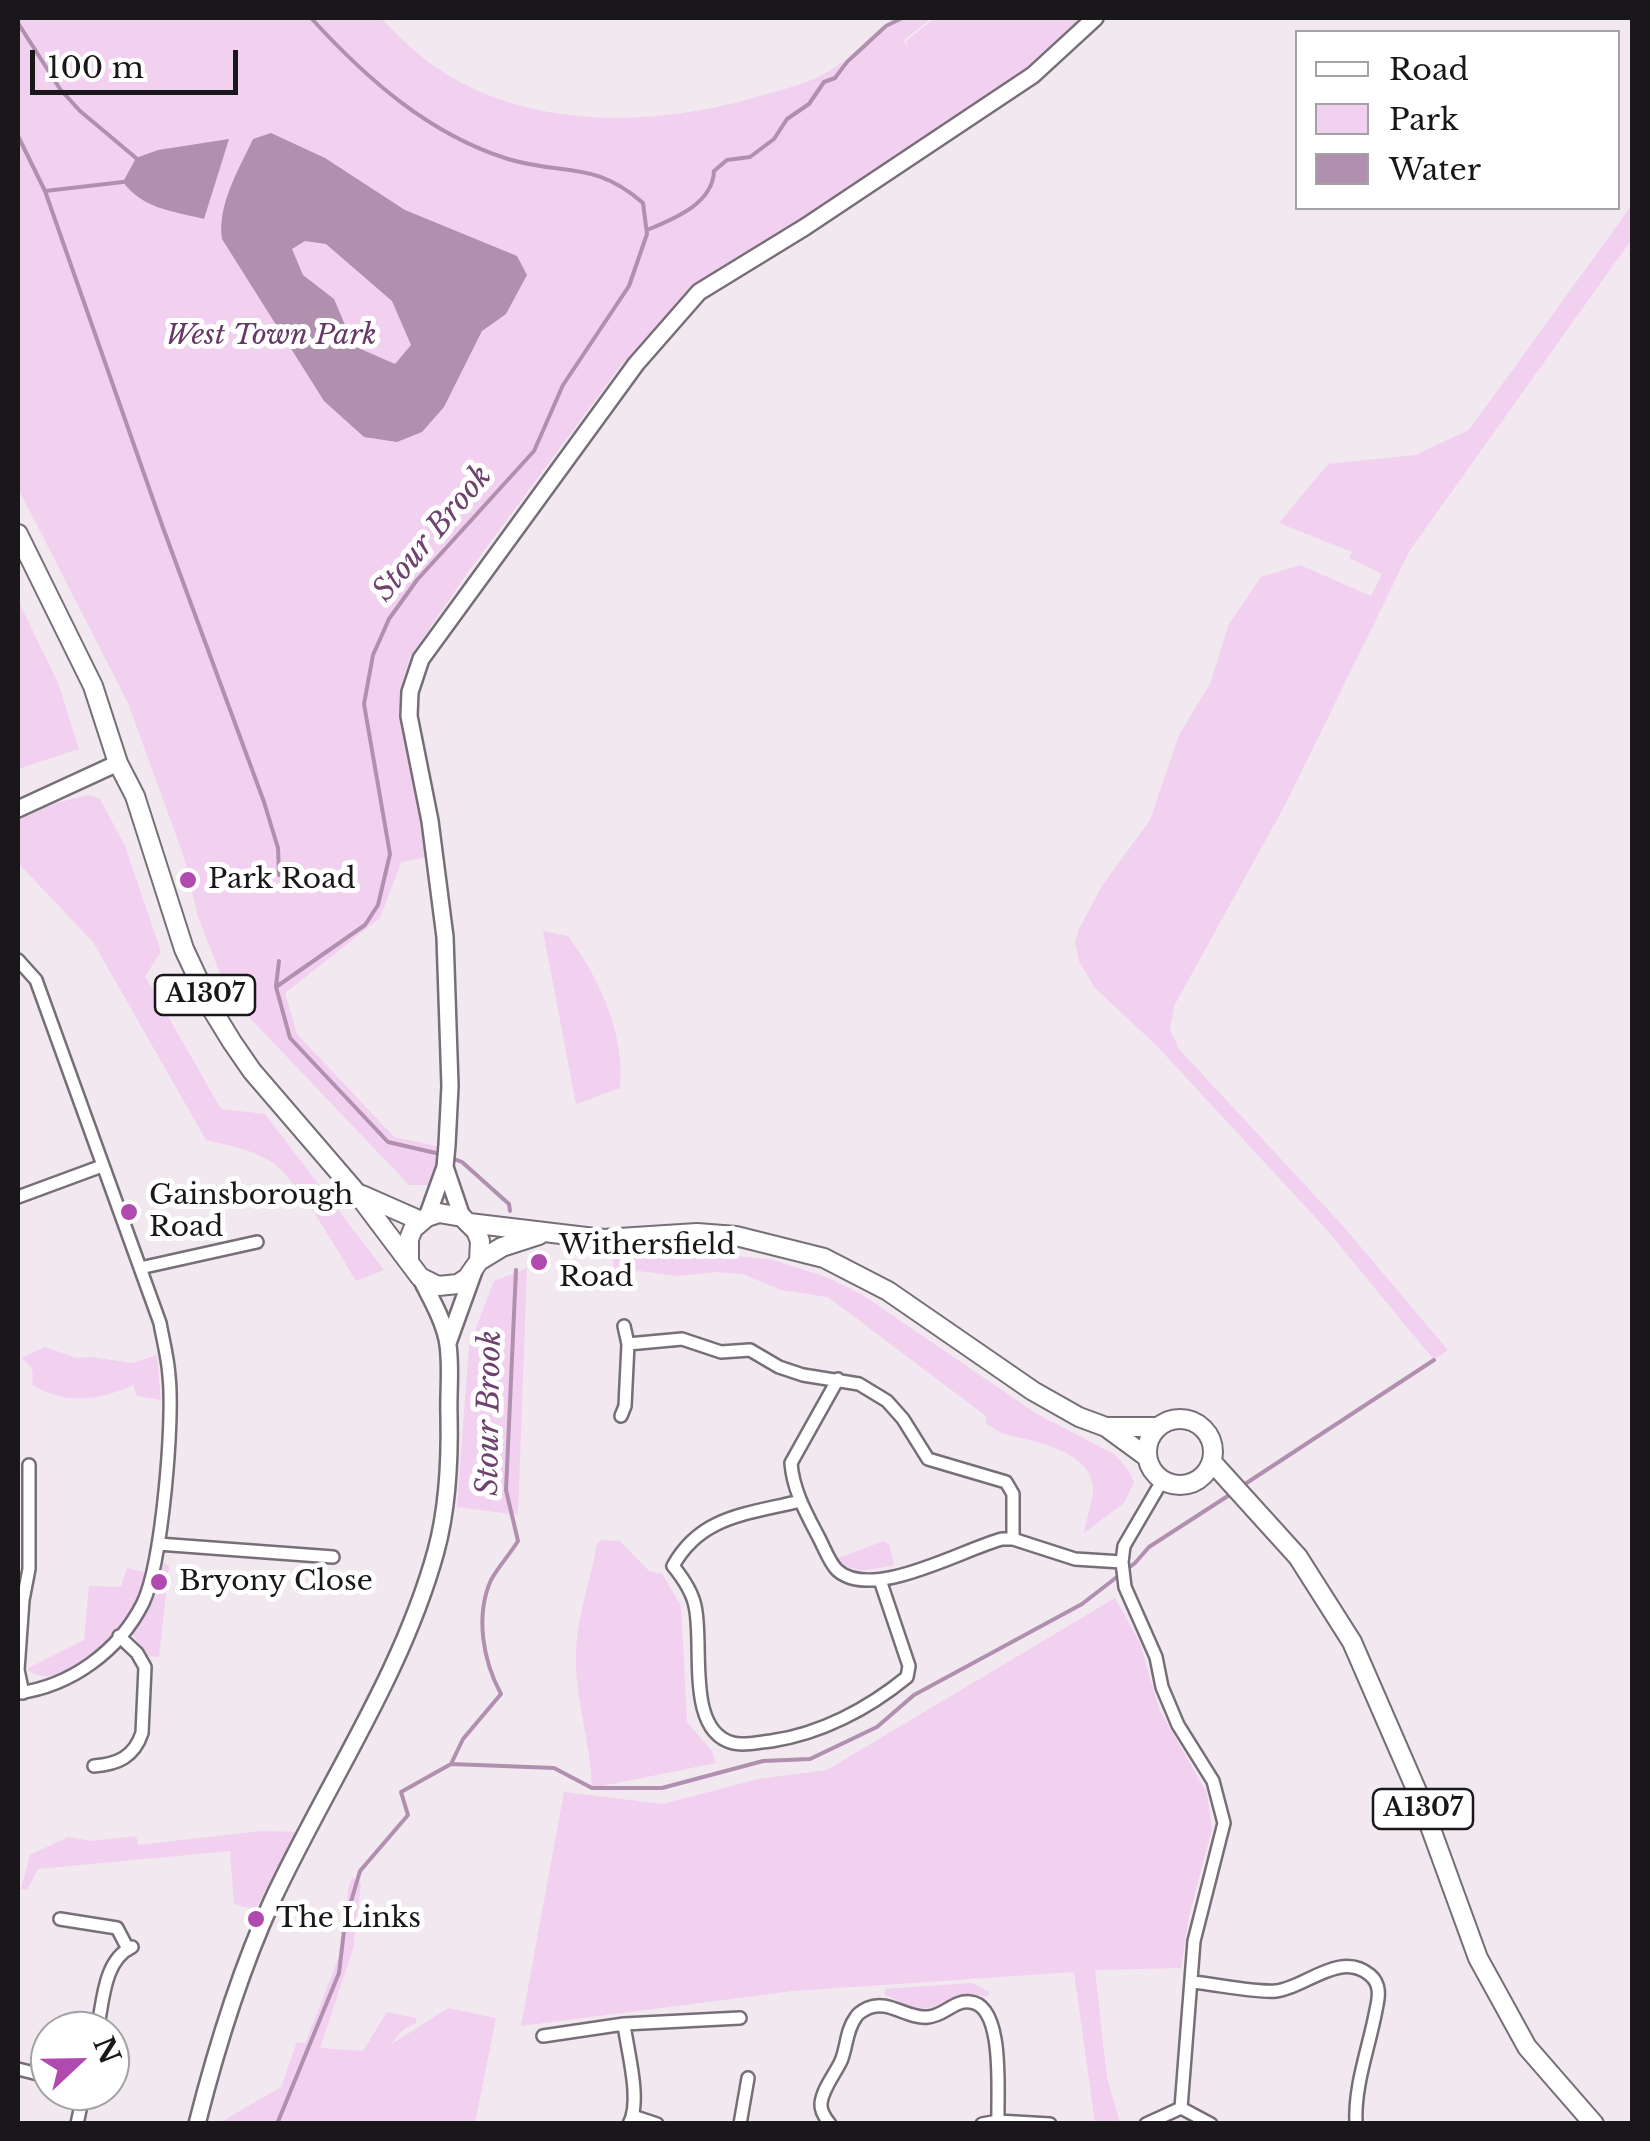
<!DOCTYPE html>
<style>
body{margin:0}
#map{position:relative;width:1650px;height:2141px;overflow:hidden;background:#f1e8f0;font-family:"Libre Baskerville",serif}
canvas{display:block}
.frame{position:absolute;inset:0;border:20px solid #1a171a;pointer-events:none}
.legend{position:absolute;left:1295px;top:30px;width:325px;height:180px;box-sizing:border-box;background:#fff;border:2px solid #a3a2a3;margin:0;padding:12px 18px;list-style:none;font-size:30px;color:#1a171a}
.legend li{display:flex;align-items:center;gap:20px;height:50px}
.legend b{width:50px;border:2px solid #a3a2a3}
.north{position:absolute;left:30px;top:2011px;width:100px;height:100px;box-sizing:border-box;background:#fff;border:2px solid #a3a2a3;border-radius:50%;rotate:68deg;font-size:28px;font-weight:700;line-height:40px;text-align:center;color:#1a171a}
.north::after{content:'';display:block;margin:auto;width:35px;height:45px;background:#b04aaf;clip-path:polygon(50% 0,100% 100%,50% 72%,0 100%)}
.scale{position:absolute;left:30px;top:50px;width:208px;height:45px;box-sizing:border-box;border:5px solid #1a171a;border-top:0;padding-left:12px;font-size:30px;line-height:35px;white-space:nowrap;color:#1a171a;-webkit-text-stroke:8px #fff;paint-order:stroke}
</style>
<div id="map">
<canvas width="1650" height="2141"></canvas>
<div class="frame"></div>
<ul class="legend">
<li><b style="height:12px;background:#fff"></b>Road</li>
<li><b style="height:28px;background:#f2d0ef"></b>Park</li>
<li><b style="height:28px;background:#b18faf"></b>Water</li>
</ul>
<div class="north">N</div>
<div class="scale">100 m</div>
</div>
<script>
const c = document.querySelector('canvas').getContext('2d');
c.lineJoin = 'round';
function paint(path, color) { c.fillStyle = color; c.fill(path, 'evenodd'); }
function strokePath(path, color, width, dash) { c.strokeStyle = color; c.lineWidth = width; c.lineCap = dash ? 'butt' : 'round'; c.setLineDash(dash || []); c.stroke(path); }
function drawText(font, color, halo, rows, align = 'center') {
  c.font = font + ' "Libre Baskerville",serif'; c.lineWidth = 10; c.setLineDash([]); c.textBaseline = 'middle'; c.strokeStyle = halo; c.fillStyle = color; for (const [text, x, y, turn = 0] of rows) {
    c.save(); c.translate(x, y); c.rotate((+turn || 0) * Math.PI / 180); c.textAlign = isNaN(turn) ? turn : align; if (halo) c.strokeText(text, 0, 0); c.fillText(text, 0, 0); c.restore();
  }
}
const green = new Path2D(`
 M18,18h362c18,16 36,37 57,50 92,62 214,59 316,30 33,-10 64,-15 90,-37l-4,10 -12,10 10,-2 19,-23 43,-38h33l-28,22 7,15 -5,-14 29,-23h156l-41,44 -105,65 -222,161 -25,4 -76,72 -156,211 -56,82 -8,26v25l26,149 -27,5 -21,56 -95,75 12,41 97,103 46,10 -9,38h-22l-180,-189 -31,-79 -14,-60 -56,-154 -110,-215z
 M1632,205v34l-222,311 -124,253 -112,203 -4,24 9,19 164,177 105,124 -14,10 -107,-130 -170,-184 -62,-58 -16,-27 -4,-19 4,-13 23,-43 48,-66 29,-85 31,-51 19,-60 32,-47 39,-12 71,31 11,-22 -33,-16 3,-6 -73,-29 49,-59 87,-9 54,-25z
 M18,600l40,83 21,66 -61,20z
 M88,795l12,4 25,47 36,106 -16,24 76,133 44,5 119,156 -28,11c-18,-30 -57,-99 -83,-118 -19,-13 -45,-18 -67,-23l-113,-198 -75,-79v-43l38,-17z
 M543,931l25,5c32,43 57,98 52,152l-44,16z
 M693,1251l80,9 53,17 35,17 176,120 77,40 15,17 5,11 -10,21 -40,30c2,-13 7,-27 9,-40 3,-41 -56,-51 -85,-58 -7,-1 -15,-8 -22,-11v-8l-158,-119 -47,-7 -38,-16 -26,-2 -40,4 -38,-5 -24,7 -3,-26z
 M527,1268l-9,247 -61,-8 12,-161 25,-65z
 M45,1347l31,11 15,-1 42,6 24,-8 4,45 -24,-4 -4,-11c-36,16 -66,20 -101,0 2,-14 1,-19 -11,-27z
 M602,1540l18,1 29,30 13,3 19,32 6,116 25,29 4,12 -124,25c-1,-46 -18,-92 -16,-138 2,-37 15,-71 21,-107z
 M883,1541l6,3 5,21c-21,4 -41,11 -57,-6z
 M164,1563l5,3 -10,91 -12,-1 -15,-23 27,-65z
 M127,1568l20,5c-7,21 -14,40 -28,57 -18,21 -66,63 -92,39l57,-29 5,-54 32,1z
 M1115,1598l25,45 19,66 48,84 5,36 -23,87 -8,52 -86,2 12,108 13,45h-25l-21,-151 -281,19 -272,35 43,-234 99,12 95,-25 69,-9z
 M261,1831l35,1 -41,78 -21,-6 -4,-53 -192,18 -11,21 -6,-1 9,-34 38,-18 24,4 44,-5 2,9z
 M352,1877l9,7 -8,65 -33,99 43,3 24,-39 29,6v5l-12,6 -14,16 58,-37 48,10 -21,105h-256l62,-36 16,-45 8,2 36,-93 7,-61z
 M972,1983l17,9 -2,5c-34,-10 -37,10 -63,11 -13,0 -27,-8 -39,-13v-6z`);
const water = new Path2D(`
 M271,133l54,25 80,52 112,46 10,19 -21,39 -24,17 -38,76 -22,25 -25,10 -33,-5 -40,-36 -102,-162c-5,-34 17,-70 31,-100zM305,241l21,3 66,57 19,44 -16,19 -41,-18 -20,-47 -31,-24 -11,-26z
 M229,139l-25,80c-31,-8 -61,-10 -81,-37l13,-24 22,-8z`);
const stream = new Path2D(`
 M311,18c55,60 117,116 197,141 57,17 85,1 135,44l4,31 -18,52 -66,99 -29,66 -117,129 -28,39 -16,36 -9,49 26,150 -12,51 -13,20 -89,62 14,51 98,104 52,12
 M18,23l42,66 20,22 56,47
 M18,136l27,55 117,334 102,277 14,46 1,27
 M45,191l78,-9
 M647,230c26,-11 66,-26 67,-59l13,-11 23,-3 24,-18 13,-20 22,-15 15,-22 11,-4 12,-16 39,-36 16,-8
 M276,986l3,-25
 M449,1157l13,5 47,42 1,7
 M1242,1486l192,-126
 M451,1764l103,4 38,20h70l101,-27 47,-2 67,-32 37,-32 168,-91 53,-41 14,-16 85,-55
 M277,2124l62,-151 6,-51 15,-51 48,-56 -7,-23 50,-28 12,-25 38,-45c-18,-33 -26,-78 -10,-114 7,-13 19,-26 27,-39l-12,-51 10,-220`);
const street = new Path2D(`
 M18,960l18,20 124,343c3,17 8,35 9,53 5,45 -7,187 -26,227 -24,48 -72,83 -125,90
 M18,1197l84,-31
 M140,1268l117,-26
 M624,1326l4,18 54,-5 39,13 29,-2 29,17 24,8 56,9 28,17 16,18 25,40 78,23 7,12v45
 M838,1379l-47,84c2,27 15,50 27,73 6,11 11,26 19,34 35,32 126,-21 165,-31h11l62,20 47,3
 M621,1416l4,-10 3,-62
 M1162,1481l-38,65 -2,16 3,25 31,70 6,30 16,38 35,56 11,42 -30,118 -13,167 30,16
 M800,1501c-51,13 -99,14 -127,65 9,11 19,25 22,40 9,38 -10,125 38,137 11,3 26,-1 38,-2 49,-7 97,-32 136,-64l2,-11 -29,-86
 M158,1544l175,13
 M23,1693l-5,-23 5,-70 6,-31v-104
 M94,1766c24,-2 40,-9 48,-33l3,-66 -8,-14 -18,-17
 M60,1919l57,9 11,21
 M1192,1982c23,2 64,11 84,9 29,-3 64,-41 94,-16 11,9 9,22 6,35 -7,38 -22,75 -20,114
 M624,2024c3,26 18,77 5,100
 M97,2031c6,-27 6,-71 35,-84
 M543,2036l81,-12 116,-6
 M18,2069l32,8
 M633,2116l24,8
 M77,2124l7,-33
 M740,2124l8,-46
 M830,2124c-5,-6 -10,-13 -9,-21 2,-15 14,-29 20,-42 6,-14 5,-31 15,-44 2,-4 8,-7 12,-9 20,-9 39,11 60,9 16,-1 26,-17 42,-15 35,3 27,91 28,119
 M982,2124l16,-3 52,3
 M1146,2124l35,-16`);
const secondary = new Path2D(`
 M18,809l100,-46
 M445,1167l17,50
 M427,1217l18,-50 2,-22 3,-59 -5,-149 -15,-116 -21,-105 1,-24 11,-33 215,-295 63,-72 106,-65 228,-152 62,-57
 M448,1343l26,-72
 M197,2124c19,-75 43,-153 75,-223 54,-116 130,-226 164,-350 12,-44 14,-91 13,-136 -1,-24 3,-52 -2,-76 -5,-22 -17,-42 -27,-62`);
const primary = new Path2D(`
 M18,534l75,152 25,77 17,33 49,153 29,62 19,31 20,29 104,121 64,85 18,9 20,-2 9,-6 12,-17 1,-20 -4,-10 -14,-14 -23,-4 -12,4 -14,12 -4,10v21
 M362,1195l59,26
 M469,1223l134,16 94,-6 39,3 88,22 64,33 145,100 46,26 27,10 41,30
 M479,1261l23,-14 37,-12
 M1147 1452a33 33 0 1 1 66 0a33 33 0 1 1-66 0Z
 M1106,1427h51
 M1212,1462l86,95 54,85 67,154 59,162 49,89 67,77`);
const markers = [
 [188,880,10,"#b04aaf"],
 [129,1212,10,"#b04aaf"],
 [539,1262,10,"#b04aaf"],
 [159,1582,10,"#b04aaf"],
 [256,1919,10,"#b04aaf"]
];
const shields = [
 [205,995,100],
 [1423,1809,100]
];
const shieldNames = [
 ["A1307",205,995],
 ["A1307",1423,1809]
];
const parkNames = [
 ["West Town Park",271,336]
];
const poiNames = [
 ["Park Road",208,880],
 ["Gainsborough",149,1196],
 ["Road",149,1228],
 ["Withersfield",559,1246],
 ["Road",559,1278],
 ["Bryony Close",179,1582],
 ["The Links",276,1919]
];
const waterNames = [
 ["Stour Brook",433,534,-50],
 ["Stour Brook",490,1413,-89]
];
paint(green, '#f2d0ef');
paint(water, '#b18faf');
strokePath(stream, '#b18faf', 4);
strokePath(street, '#776f77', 16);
strokePath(secondary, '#776f77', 20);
strokePath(primary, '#776f77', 22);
strokePath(street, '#fff', 11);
strokePath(secondary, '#fff', 15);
strokePath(primary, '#fff', 18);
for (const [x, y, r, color] of markers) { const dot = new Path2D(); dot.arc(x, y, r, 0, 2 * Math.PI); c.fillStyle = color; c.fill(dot); strokePath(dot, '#fff', 4); }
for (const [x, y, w] of shields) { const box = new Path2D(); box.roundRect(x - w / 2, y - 20, w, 40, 8); c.fillStyle = '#fff'; c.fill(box); strokePath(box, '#1a171a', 2.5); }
drawText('bold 25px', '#1a171a', null, shieldNames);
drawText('italic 28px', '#663865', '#fff', parkNames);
drawText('28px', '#1a171a', '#fff', poiNames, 'left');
drawText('italic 30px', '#70426f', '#fff', waterNames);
</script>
